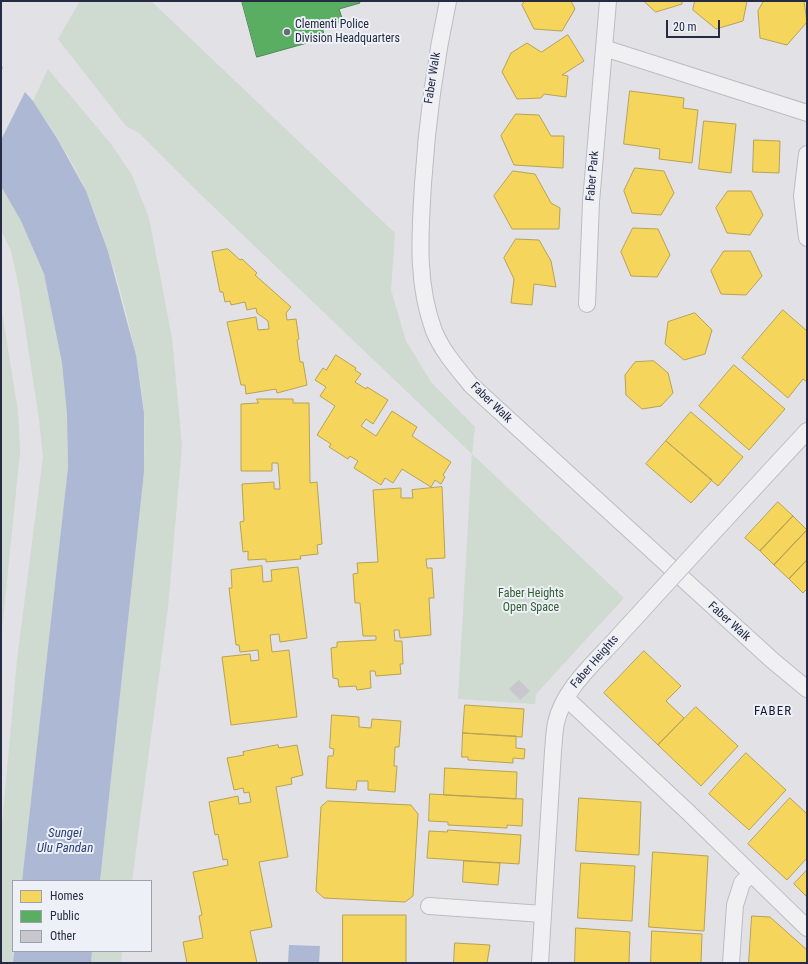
<!DOCTYPE html>
<style>
body{margin:0}
#map{position:relative;width:808px;height:964px;overflow:hidden;background:#e1e1e6;font-family:"Roboto Condensed",sans-serif}
canvas{display:block}
.frame{position:absolute;inset:0;border:2px solid #252b42;pointer-events:none}
.legend{position:absolute;left:12px;top:880px;width:140px;height:72px;box-sizing:border-box;background:#edf0f6;border:1px solid #9da1ae;margin:0;padding:5px 7px;list-style:none;font-size:12px;color:#252b42}
.legend li{display:flex;align-items:center;gap:8px;height:20px}
.legend b{width:20px;border:1px solid #9da1ae}
.scale{position:absolute;left:666px;top:20px;width:54px;height:18px;box-sizing:border-box;border:2px solid #252b42;border-top:0;padding-left:5px;font-size:12px;line-height:14px;white-space:nowrap;color:#252b42;-webkit-text-stroke:3px #edf0f6;paint-order:stroke}
</style>
<div id="map">
<canvas width="808" height="964"></canvas>
<div class="frame"></div>
<ul class="legend">
<li><b style="height:11px;background:#f6d55c"></b>Homes</li>
<li><b style="height:11px;background:#5aae61"></b>Public</li>
<li><b style="height:11px;background:#c7c7cd"></b>Other</li>
</ul>
<div class="scale">20 m</div>
</div>
<script>
const c = document.querySelector('canvas').getContext('2d');
c.lineJoin = 'round';
function paint(path, color) { c.fillStyle = color; c.fill(path, 'evenodd'); }
function strokePath(path, color, width, dash) { c.strokeStyle = color; c.lineWidth = width; c.lineCap = dash ? 'butt' : 'round'; c.setLineDash(dash || []); c.stroke(path); }
function drawText(font, color, halo, rows, align = 'center') {
  c.font = font + ' "Roboto Condensed",sans-serif'; c.lineWidth = 4; c.setLineDash([]); c.textBaseline = 'middle'; c.strokeStyle = halo; c.fillStyle = color; for (const [text, x, y, turn = 0] of rows) {
    c.save(); c.translate(x, y); c.rotate((+turn || 0) * Math.PI / 180); c.textAlign = isNaN(turn) ? turn : align; if (halo) c.strokeText(text, 0, 0); c.fillText(text, 0, 0); c.restore();
  }
}
const green = new Path2D(`
 M80,1h71l244,232 -4,57 15,51 25,41 44,45 -3,27 152,144 -88,96 -1,10 -77,-5 14,-245 -275,-263 -58,-58 -13,-7 -68,-87z
 M48,69l63,75 21,31 17,43 23,120 10,108 -14,161 -36,274h-32l44,-409c0,-20 1,-41 0,-61 -7,-70 -30,-153 -58,-219 -13,-32 -34,-62 -53,-91z
 M1,186l20,35 23,53 18,89 5,52 1,52 -46,414h-9v82h-12v-128l16,-175 26,-203 -4,-38 -20,-131 -8,-37 -10,-22z
 M1,306l17,105 2,41 -19,188z
 M92,951h30l-1,12h-30z`);
const water = new Path2D(`
 M1,65l32,36 25,39 28,51 22,60 28,104 8,58v59l-44,409h-78l46,-414 -1,-52 -5,-52 -18,-89 -23,-53 -20,-35z
 M289,945l31,1 -1,17h-31z
 M14,951h78l-1,12h-78z`);
const pier = new Path2D(`
 M4,65l22,25 -25,50v-68z`);
const homes = new Path2D(`
 M525,1h46l4,8 -13,22 -28,-2 -12,-24z
 M644,1h38v3l-26,8z
 M695,1h52l-4,20 -27,8 -23,-19z
 M764,1h40l3,21 -20,23 -27,-7 -2,-27z
 M568,35l16,26 -22,14 6,1 -2,21 -22,-3 -3,4 -24,1 -15,-27 9,-19 16,-10 14,9z
 M630,91l54,7 -1,10 15,2 -6,53 -33,-4 1,-10 -36,-5z
 M516,114l23,1 12,21h13l-1,32 -49,-3 -13,-29z
 M704,121l32,3 -5,49 -32,-4z
 M754,140l26,1 -1,32 -26,-1z
 M635,168l29,3 10,22 -13,22 -29,-2 -8,-22z
 M513,171l22,3 16,29 9,5 -1,21h-47l-18,-33z
 M728,191h23l12,24 -13,20 -23,-2 -11,-25z
 M633,228l25,1 12,26 -13,22 -26,-1 -10,-24z
 M516,239l23,1 12,21 5,26 -22,-3 -2,21 -21,-2 3,-24 -10,-21z
 M228,249l12,11 2,-1 15,14 -2,2 36,32 -5,6 1,7 9,-1 3,20 -2,1 3,22h3l4,23 -30,8 -1,-4 -30,5 -1,-9h-4l-14,-63 29,-5 2,13 11,-1 -1,-8 -11,-8 -1,-5 -9,2 -2,-8 -14,3 -1,-4 -5,1 -2,-10h-3l-8,-40z
 M724,251h26l12,25 -16,19 -25,-1 -10,-23z
 M783,310l24,21v51l-4,-3 -15,19 -46,-40z
 M695,313l17,17 -7,24 -21,6 -19,-16 3,-22z
 M336,355l20,13 -1,2 6,4 -6,8 11,7 1,-2 21,13 -15,24 -7,-5 -5,7 15,10 16,-25 25,16 -5,9 39,26 -8,13 2,2 -4,7 -6,-4 -4,7 -29,-18 -9,14 -8,-5 -4,7 -27,-17 4,-7 -8,-5 -2,3 -19,-12 2,-3 -14,-9 18,-29 -15,-10 6,-9 -11,-7 8,-12 3,2z
 M654,361l14,12 5,20 -12,13 -19,3 -16,-14 -1,-20 10,-13z
 M734,365l51,44 -36,41 -50,-44z
 M257,399h36v4h16l1,80 7,-1 5,62 -5,1 1,9 -18,2 1,3 -35,3v-3l-18,1v-9l-5,1 -3,-30 4,-1 -2,-37 32,-2v7h6l-2,-26h-6v8h-31v-67l17,-1z
 M691,412l52,45 -25,29 -52,-45z
 M666,441l46,39 -21,23 -45,-39z
 M442,487l3,71 -19,1 1,9h5l2,30h-5l2,37 -31,3 -1,-8h-5l1,11h7l1,23h-3l1,10 -25,2 -1,-5h-5l1,17 -14,2 -1,-4 -17,1 -1,-8 -5,-1 -2,-30 6,-1v-5l39,-2v-4h-13l-3,-33h-5l-2,-29 5,-1 -1,-10 21,-1 -5,-72 28,-2v10h12l-1,-8z
 M778,502l15,14 -33,35 -15,-13z
 M793,516l14,14 -33,35 -14,-14z
 M807,530v30l-18,19 -15,-14z
 M807,560v29l-4,4 -14,-14z
 M262,566l1,16 9,-1 -1,-11 27,-3 9,71 -27,4 -1,-8 -9,1 2,17 17,-2 8,67 -66,8 -9,-68 28,-3 1,7 8,-1 -1,-10 -18,2 -1,-7h-3l-7,-57h3l-1,-18z
 M644,651l37,35 -15,15 18,17 -26,27 -54,-52z
 M465,705l59,4 -2,28 -59,-4z
 M696,707l42,39 -37,40 -43,-41z
 M332,715l27,2v10l12,1 1,-9 29,2 -2,26h-4l-1,19h3l-2,26 -27,-2v-9h-11l-1,9 -30,-2 2,-32h5l1,-7 -4,-1z
 M463,733l53,3v12l9,1 -1,10 -11,-1v5l-45,-3v-3h-6z
 M278,745l1,3 18,-3 6,30 -12,3 1,6 -16,3 12,70 -29,5 13,65 -22,4 7,32h-70l-4,-21 20,-4 -4,-22 3,-1 -9,-43 35,-7 -1,-6 -4,1 -5,-26 -3,1 -6,-33 29,-6 1,8 12,-2 -2,-10 -5,1 -1,-5 -9,2 -7,-32 17,-3 -1,-3z
 M746,753l40,37 -37,40 -40,-36z
 M445,768l72,4 -1,27 -72,-4z
 M430,794l93,5 -1,27 -15,-1v3l-59,-3v-3l-19,-1z
 M579,798l62,4 -2,53 -63,-4z
 M790,798l17,16v44l-20,22 -39,-36z
 M328,801l83,4 7,9 -5,82 -8,6 -81,-4 -8,-7 5,-84z
 M448,830l73,5 -2,29 -92,-6 2,-27 18,1z
 M653,852l55,4 -4,75 -55,-4z
 M464,861l36,2 -2,22 -35,-3z
 M581,863l54,3 -3,55 -54,-3z
 M807,870v27l-13,-13z
 M343,915h63v48h-63z
 M752,916l18,1 37,33v13h-58z
 M576,928l54,4 -1,31h-54z
 M652,931l50,3 -1,29h-50z
 M455,943l35,2 -3,18h-33z`);
const public = new Path2D(`
 M242,1h117l1,2 -21,6 4,12 -21,6 3,11 -68,19z`);
const building = new Path2D(`
 M519,680l11,11 -10,9 -11,-11z`);
const minor = new Path2D(`
 M448,1c-13,61 -21,121 -25,183 -3,50 -7,99 11,147 8,20 24,38 37,54l301,275 35,29
 M604,48l203,65
 M807,154l-5,42 5,42
 M587,304l4,-102 17,-201
 M710,536l97,-105
 M566,698l122,114 119,116
 M429,906l114,8
 M540,963l13,-212c1,-9 1,-19 3,-28 7,-33 37,-59 59,-83
 M731,963l4,-58 7,-22 9,-9`);
const minorBridge = new Path2D(`
 M615,640l95,-104`);
const markers = [
 [287,32,4,"#676b7b"]
];
const poiNames = [
 ["Clementi Police",295,25],
 ["Division Headquarters",295,39]
];
const streetNames = [
 ["Faber Walk",433,78,-81],
 ["Faber Park",593,176,-85],
 ["Faber Walk",491,403,44],
 ["Faber Walk",729,622,42],
 ["Faber Heights",595,662,-49]
];
const parkNames = [
 ["Faber Heights",531,594],
 ["Open Space",531,608]
];
const neighbourhoodNames = [
 ["FABER",773,712]
];
const waterNames = [
 ["Sungei",65,834],
 ["Ulu Pandan",65,849]
];
paint(green, '#cfdad0');
paint(water, '#acb8d4');
paint(pier, '#e1e1e6');
paint(homes, '#f6d55c');
strokePath(homes, '#b7a254', 1);
paint(public, '#5aae61');
strokePath(public, '#4a8758', 1);
paint(building, '#c7c7cd');
strokePath(minor, '#bcbdc2', 18);
strokePath(minor, '#f0f0f3', 16);
strokePath(minorBridge, '#bcbdc2', 18, []);
strokePath(minorBridge, '#f0f0f3', 16);
for (const [x, y, r, color] of markers) { const dot = new Path2D(); dot.arc(x, y, r, 0, 2 * Math.PI); c.fillStyle = color; c.fill(dot); strokePath(dot, '#edf0f6', 1.5); }
drawText('12px', '#252b42', '#edf0f6', poiNames, 'left');
drawText('12px', '#252b42', '#edf0f6', streetNames);
drawText('12px', '#325f31', '#edf0f6', parkNames);
c.letterSpacing = '1px';
drawText('13px', '#181c32', '#edf0f6', neighbourhoodNames);
c.letterSpacing = '0px';
drawText('italic 13px', '#2b417a', '#edf0f6', waterNames);
</script>
